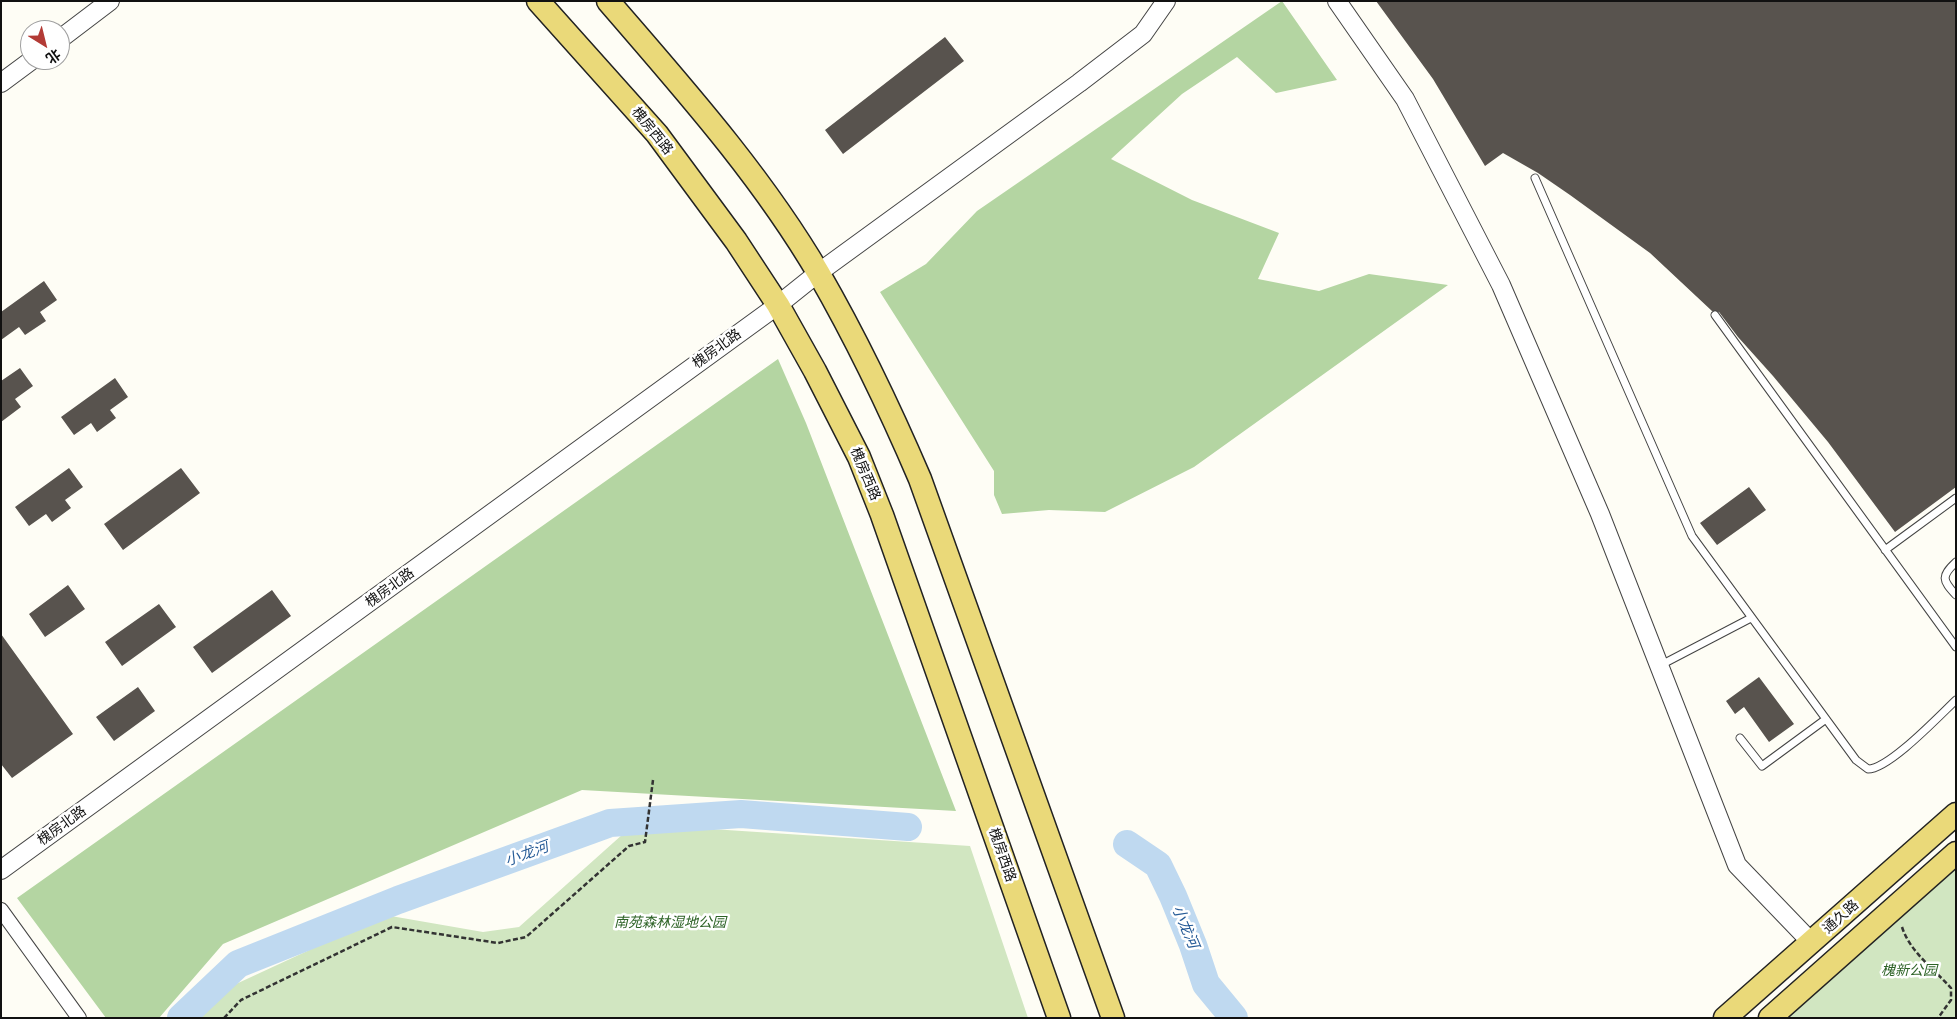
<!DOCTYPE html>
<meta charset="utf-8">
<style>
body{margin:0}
#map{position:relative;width:1957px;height:1019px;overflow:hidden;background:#fefdf5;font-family:Lora,"Noto Sans SC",serif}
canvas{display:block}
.frame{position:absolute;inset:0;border:2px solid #111;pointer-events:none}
.north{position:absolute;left:20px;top:20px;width:50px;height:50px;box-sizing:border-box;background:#fff;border:1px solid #a0a0a0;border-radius:50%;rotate:144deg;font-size:14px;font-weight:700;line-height:20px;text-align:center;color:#111}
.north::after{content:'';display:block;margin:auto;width:18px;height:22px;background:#b33b36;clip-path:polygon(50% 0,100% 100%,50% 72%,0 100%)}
</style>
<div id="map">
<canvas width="1957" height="1019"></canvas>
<div class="frame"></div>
<div class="north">北</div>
</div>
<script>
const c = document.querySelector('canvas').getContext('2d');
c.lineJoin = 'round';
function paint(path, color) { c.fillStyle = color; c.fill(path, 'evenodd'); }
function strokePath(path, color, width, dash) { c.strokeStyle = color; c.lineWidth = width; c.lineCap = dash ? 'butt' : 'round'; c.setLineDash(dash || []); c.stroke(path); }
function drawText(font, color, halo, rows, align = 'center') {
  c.font = font + ' Lora,"Noto Sans SC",serif'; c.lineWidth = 5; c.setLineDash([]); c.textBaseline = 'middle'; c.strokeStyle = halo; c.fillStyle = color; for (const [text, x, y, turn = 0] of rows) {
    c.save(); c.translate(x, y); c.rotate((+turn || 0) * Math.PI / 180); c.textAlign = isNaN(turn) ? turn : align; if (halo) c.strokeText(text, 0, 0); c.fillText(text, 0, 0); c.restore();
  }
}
const green = new Path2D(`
 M666,826l304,20 58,172h-828l5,-9 31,-25 149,-69 98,17 36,-5 104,-93z
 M1956,864v154h-168z`);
const forest = new Path2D(`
 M1282,1l55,79 -61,13 -39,-36 -55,37 -71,65 81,41 87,33 -21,46 61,12 50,-17 79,11 -254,182 -89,45 -56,-2 -47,4 -8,-19v-24l-114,-179 46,-28 51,-53z
 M778,359l28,64 150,388 -374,-21 -359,154 -64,74h-53l-89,-120z`);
const river = new Path2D(`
 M1127,844l31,21 15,31 20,49 13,39 28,34
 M181,1018l57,-54 160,-64 212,-77 131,-9 167,13`);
const building = new Path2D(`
 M1376,1h580v486l-61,45 -67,-90 -55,-66 -35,-39 -19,-25 -7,-1 -62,-58 -80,-58 -32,-22 -35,-20 -18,13 -52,-87z
 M945,37l19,24 -121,93 -18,-24z
 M44,281l13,19 -17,12 6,9 -21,14 -6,-8 -18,13v-28z
 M20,368l13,18 -18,13 6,8 -20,15v-41z
 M115,378l13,19 -18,13 6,8 -19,14 -6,-9 -17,12 -13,-18z
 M69,468l14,19 -18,13 6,8 -19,14 -6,-8 -17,12 -14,-19z
 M181,468l19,25 -77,57 -19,-26z
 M1749,487l17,23 -49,35 -17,-22z
 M68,585l17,24 -40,28 -16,-23z
 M272,590l19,26 -79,57 -19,-26z
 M159,604l17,23 -54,39 -17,-24z
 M1,634l72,100 -61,44 -11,-14z
 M1759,677l35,47 -25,18 -25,-35 -9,7 -9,-13z
 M138,687l17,24 -41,30 -18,-24z`);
const path = new Path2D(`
 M1902,927c8,25 32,42 49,61v12l-13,18
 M224,1018l17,-18 151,-73 106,16 28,-6 103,-91 16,-4 8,-62`);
const service = new Path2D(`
 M1535,178l157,358 164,224 12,9c21,0 71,-53 88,-69
 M1715,315l241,332
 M1885,550l71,-52
 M1956,562c-15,14 -14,18 0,33
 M1659,666l92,-48
 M1740,738l22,28 64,-47`);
const minor = new Path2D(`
 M1,910l78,108`);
const tertiary = new Path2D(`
 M1337,1l68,98 96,186 99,229 137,351 75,78
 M60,39l50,-38
 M1,83l31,-23
 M1,870l777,-565 40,-32 261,-190 64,-49 23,-33`);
const primary = new Path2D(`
 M538,1l119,133 79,107 42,64 37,66 44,86 23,58 177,503
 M608,1c75,87 153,174 211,273 38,66 71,135 101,205l193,539
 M1725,1018l231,-204
 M1770,1018l186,-165`);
const streetNames = [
 ["槐房西路",652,131,51],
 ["槐房北路",717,349,-36],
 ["槐房西路",865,474,67],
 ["槐房北路",390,588,-36],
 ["槐房北路",62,826,-36],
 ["槐房西路",1002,855,71],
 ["通久路",1841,917,-42]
];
const parkNames = [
 ["南苑森林湿地公园",670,923],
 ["槐新公园",1909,971]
];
const waterNames = [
 ["小龙河",527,854,-20],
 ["小龙河",1185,927,67]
];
paint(green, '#d1e6c1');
paint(forest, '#b4d5a2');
strokePath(river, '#bfd9f0', 28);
paint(building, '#58534e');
strokePath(service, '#444', 9);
strokePath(minor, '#444', 16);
strokePath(tertiary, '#444', 20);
strokePath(primary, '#222', 25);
strokePath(path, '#333', 2.5, [5, 2.5]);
strokePath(service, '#fff', 7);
strokePath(minor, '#fff', 14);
strokePath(tertiary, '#fff', 18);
strokePath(primary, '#ead979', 22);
drawText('14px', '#111', '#fff', streetNames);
drawText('italic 14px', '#2e6327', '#fff', parkNames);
drawText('italic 15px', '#265b97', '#fff', waterNames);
</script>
